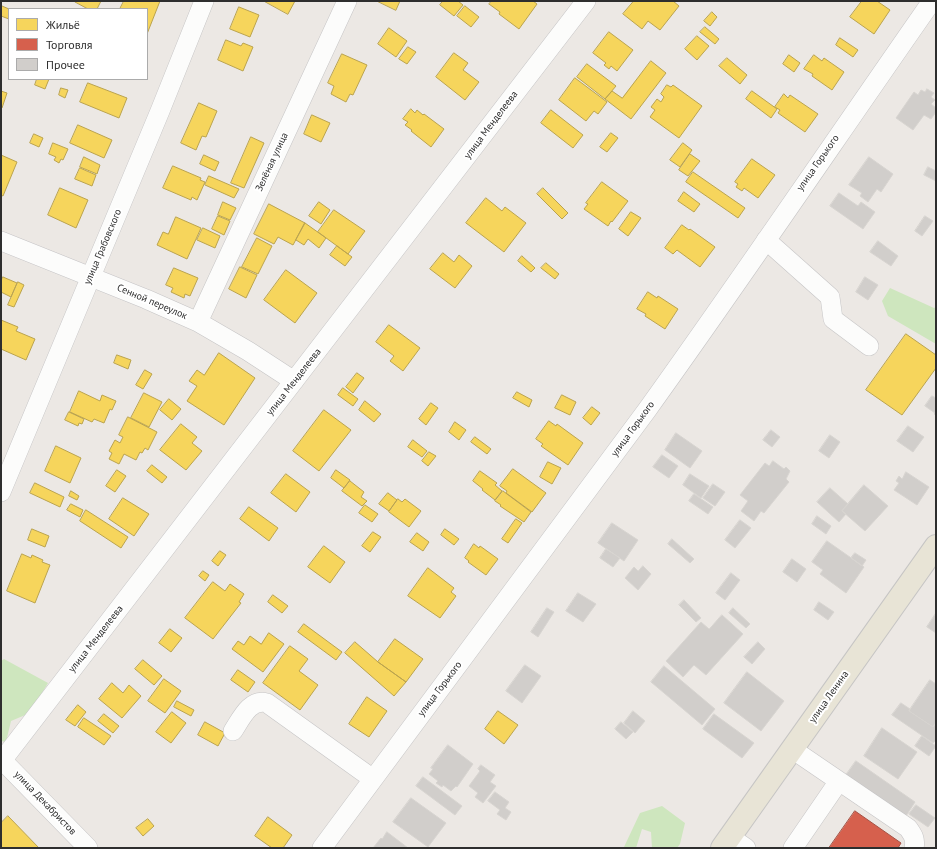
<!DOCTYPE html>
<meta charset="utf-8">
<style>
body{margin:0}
#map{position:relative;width:937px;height:849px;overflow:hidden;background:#ece8e4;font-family:"PT Sans",sans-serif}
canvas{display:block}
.frame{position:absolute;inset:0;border:2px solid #2e2e2e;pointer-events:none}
.legend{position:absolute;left:8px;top:8px;width:140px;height:72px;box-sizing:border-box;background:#fff;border:1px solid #ababab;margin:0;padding:5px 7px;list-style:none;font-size:12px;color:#2e2e2e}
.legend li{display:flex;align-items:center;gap:8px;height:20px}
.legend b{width:20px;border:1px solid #ababab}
</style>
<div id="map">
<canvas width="937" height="849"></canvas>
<div class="frame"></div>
<ul class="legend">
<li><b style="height:11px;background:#f6d55c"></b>Жильё</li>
<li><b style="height:11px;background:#d6604d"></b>Торговля</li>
<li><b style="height:11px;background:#d1cecb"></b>Прочее</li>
</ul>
</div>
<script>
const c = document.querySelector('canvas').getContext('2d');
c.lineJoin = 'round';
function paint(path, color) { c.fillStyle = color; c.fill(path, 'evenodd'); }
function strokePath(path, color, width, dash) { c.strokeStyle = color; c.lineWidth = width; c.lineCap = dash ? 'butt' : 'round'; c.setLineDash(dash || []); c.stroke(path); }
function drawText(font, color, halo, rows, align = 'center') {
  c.font = font + ' "PT Sans",sans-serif'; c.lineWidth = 4; c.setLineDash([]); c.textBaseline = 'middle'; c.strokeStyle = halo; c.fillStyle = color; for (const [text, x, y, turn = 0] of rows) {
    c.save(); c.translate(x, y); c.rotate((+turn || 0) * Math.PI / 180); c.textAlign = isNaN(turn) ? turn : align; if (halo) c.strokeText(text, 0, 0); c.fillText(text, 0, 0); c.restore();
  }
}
const green = new Path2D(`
 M890,288l44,20 2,-1v37l-48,-28 -6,-15z
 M4,659l44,24 -18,30 -19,8 -5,21 -5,-1v-80z
 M662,806l23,17 -5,21 -3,4h-25l-1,-16 -9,-3 -6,19 -12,-1 16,-34z`);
const homes = new Path2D(`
 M75,1h26l-4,8h-9l-13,-7z
 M124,1h36l-13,33v-25h-27z
 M264,1h31l-7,13z
 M377,1h23l-4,9z
 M443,1h15l5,4 -9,11 -14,-11z
 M492,1h41l4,3 -18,25 -20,-15 1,-2 -11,-8z
 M634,1h39l6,5 -19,24 -12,-9 -6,8 -19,-15z
 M862,1h15l13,9 -16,24 -24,-17z
 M2,6l7,3v10l-8,-3z
 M465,6l14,11 -8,10 -14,-11z
 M239,7l20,8 -9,22 -20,-8z
 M712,12l5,5 -7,9 -6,-5z
 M705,27l14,12 -4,5 -15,-12z
 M389,28l18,13 -11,16 -18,-13z
 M609,32l24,18 -16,21 -6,-5 -2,3 -5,-4 2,-2 -13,-10z
 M697,36l12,10 -12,14 -12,-11z
 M840,38l18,12 -5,7 -17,-12z
 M226,40l15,6 2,-3 10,4 -10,24 -25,-11z
 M408,47l8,5 -9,12 -8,-5z
 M454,53l14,10 -5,7 16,12 -14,18 -29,-23z
 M342,54l25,11 -14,30 -3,-1 -4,8 -15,-8 3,-8 -6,-3z
 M789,55l11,8 -6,9 -11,-8z
 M814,55l8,6 2,-3 20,14 -12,18 -20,-14 1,-2 -9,-5z
 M727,58l20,17 -7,9 -21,-18z
 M651,61l15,12 -35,46 -26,-20 7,-8 10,7z
 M587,64l29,22 -11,13 -28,-22z
 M575,78l32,24 -9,12 -4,-3 -8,10 -27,-21z
 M37,79h12l-4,10 -10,-4z
 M88,83l39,15 -8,20 -39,-16z
 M667,85l4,2 2,-2 29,21 -23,32 -29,-21 5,-7 -4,-3 6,-8 4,3 3,-5 -3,-3z
 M61,88l7,2 -3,8 -6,-3z
 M1,91l6,2 -5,15h-1z
 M752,91l25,18 -6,9 -25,-19z
 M784,94l4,4 2,-3 28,19 -13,18 -27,-19 2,-3 -5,-3z
 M199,103l18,8 -11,26 -4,-1 -6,14 -15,-7z
 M411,109l4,4 2,-3 6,5 1,-1 20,15 -13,18 -20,-16 1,-1 -7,-5 3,-3 -5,-3z
 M551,110l32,25 -10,13 -32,-25z
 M312,115l18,8 -9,19 -17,-8z
 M78,125l34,15 -8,18 -34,-15z
 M611,133l7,5 -11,14 -7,-5z
 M34,134l9,4 -4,9 -9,-4z
 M251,137l13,6 -20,45 -13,-5z
 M53,143l15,6 -5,11 -2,-1 -2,4 -5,-3 2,-3 -7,-3z
 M683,143l9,7 -12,17 -10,-7z
 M690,154l10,7 -12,15 -9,-6z
 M1,155l16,7 -14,34 -2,-1z
 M204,155l15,7 -4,9 -15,-7z
 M84,157l16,8 -3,9 -17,-7z
 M752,159l23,16 -17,23 -14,-10 -2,3 -6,-4 2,-3 -3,-2z
 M173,166l28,12 -1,2 5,2 -8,18 -5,-3 -1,3 -28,-12z
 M80,168l16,7 -4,11 -17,-7z
 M693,172l52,36 -7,10 -52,-36z
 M209,176l30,13 -5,9 -29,-13z
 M602,182l26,19 -16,21 -1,-1 -3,5 -24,-17 4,-5 -2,-1z
 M60,188l28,12 -12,28 -28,-13z
 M543,188l25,25 -6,6 -25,-25z
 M684,192l16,12 -6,8 -16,-11z
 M486,198l16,13 3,-4 21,16 -22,29 -38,-29z
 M223,202l13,6 -6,12 -12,-5z
 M319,202l11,8 -9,14 -12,-8z
 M269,204l36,19 -12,22 -15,-8 -4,7 -20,-10z
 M334,210l31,21 -17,23 -30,-22z
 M631,212l10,6 -13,18 -9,-7z
 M218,216l12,5 -6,14 -12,-6z
 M176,217l25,11 -14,31 -30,-14 6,-13 5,2z
 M305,223l21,15 -7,10 -11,-9 -4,6 -8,-5z
 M682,225l7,5 1,-1 25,18 -15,20 -23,-17 -4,4 -8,-6z
 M203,228l17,8 -5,12 -18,-8z
 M257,238l15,8 -14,28 -16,-7z
 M337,246l15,11 -7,9 -15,-11z
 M443,253l11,9 5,-7 13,11 -17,22 -25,-19z
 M522,256l13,12 -4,4 -13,-11z
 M546,263l13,11 -4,5 -14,-11z
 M240,267l17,8 -11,23 -17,-9z
 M174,268l24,10 -8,18 -5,-2 -1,4 -13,-6 2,-4 -7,-3z
 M286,270l31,23 -22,30 -31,-23z
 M3,277l14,6 -6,14 -10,-5v-11z
 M18,282l6,3 -10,22 -6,-2z
 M648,292l9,6 1,-2 20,13 -13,20 -20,-13 1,-2 -9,-5z
 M1,320l17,7 -2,4 19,8 -9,21 -25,-11z
 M389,325l31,23 -17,23 -13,-10 4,-5 -18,-14z
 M906,334l30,21v13l-34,47 -36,-25z
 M219,353l36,25 -31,47 -37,-24 10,-15 -8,-5 8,-11 7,5z
 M117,355l14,5 -3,9 -14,-6z
 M145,370l7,4 -9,15 -7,-4z
 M357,373l7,5 -11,15 -7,-6z
 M343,388l15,11 -5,7 -15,-11z
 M79,391l21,10 2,-6 14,6 -4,9 -2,-1 -6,14 -10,-4 -2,3 -22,-10z
 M517,392l15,8 -3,7 -16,-9z
 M144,393l18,9 -13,25 -18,-9z
 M562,395l14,7 -6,13 -15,-7z
 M169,399l12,10 -9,11 -12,-10z
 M365,401l16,13 -7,8 -15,-12z
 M431,403l7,5 -12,17 -7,-6z
 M592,407l8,6 -9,12 -8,-7z
 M324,410l27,20 -32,41 -26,-20z
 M69,412l15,7 -2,5 -3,-1 -1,3 -13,-6z
 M128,417l29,15 -9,18 -3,-2 -3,5 -2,-1 -4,8 -12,-6 -5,10 -10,-5 3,-6 -3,-2 6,-11 5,3 3,-6 -4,-2z
 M549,421l7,5 1,-2 26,19 -15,22 -27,-19 2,-2 -7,-5z
 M455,422l11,8 -7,10 -10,-8z
 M181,424l16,13 -5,6 10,8 -16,19 -26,-20z
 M475,437l16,12 -4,5 -16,-12z
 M413,440l14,11 -5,6 -14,-10z
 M56,446l25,12 -11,25 -25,-12z
 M429,452l7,4 -8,10 -6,-5z
 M548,462l13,6 -9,16 -12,-7z
 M152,465l15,12 -5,6 -15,-12z
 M513,469l33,24 -14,19 -26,-19 1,-2 -7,-5z
 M117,470l9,6 -11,16 -9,-6z
 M336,470l14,10 -6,8 -13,-10z
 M480,471l17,12 -2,2 7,6 -7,9 -13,-10 1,-1 -10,-8z
 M286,474l24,18 -14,20 -25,-19z
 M350,481l14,11 -3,5 6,4 -5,5 -20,-15z
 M35,483l29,14 -4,10 -30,-14z
 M71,491l8,5 -2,4 -8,-4z
 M503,491l28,21 -7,10 -24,-16 1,-1 -6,-4z
 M388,493l9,7 -8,11 -10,-7z
 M123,498l26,16 -15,22 -25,-17z
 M398,499l4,3 3,-3 16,12 -12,16 -20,-15z
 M71,504l12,6 -3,7 -13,-7z
 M365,505l13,9 -6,8 -13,-9z
 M249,507l29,21 -9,13 -29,-22z
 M86,510l42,27 -7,11 -41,-27z
 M516,519l6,4 -14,20 -6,-4z
 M32,529l17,7 -4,11 -17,-7z
 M445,529l14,10 -5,6 -13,-10z
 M373,532l8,5 -11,15 -8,-6z
 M417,533l12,9 -6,9 -13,-9z
 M474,544l5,4 1,-2 18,13 -12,16 -18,-13 1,-1 -4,-3z
 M324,546l21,16 -15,21 -22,-16z
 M220,551l6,4 -8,11 -6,-5z
 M22,554l9,4 1,-3 11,5 -1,2 8,3 -15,38 -28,-12z
 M428,568l26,20 -3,4 5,4 -16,22 -32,-22z
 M203,571l6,4 -4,6 -6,-5z
 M213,582l12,9 5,-7 14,10 -5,8 2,1 -28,36 -28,-21z
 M273,595l15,11 -6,7 -14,-11z
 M304,624l38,28 -6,8 -38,-28z
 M170,629l12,9 -11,14 -12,-9z
 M269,633l15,11 -21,28 -31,-23 6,-8 6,4 6,-9 11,8z
 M395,639l28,20 -17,23 -28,-20z
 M355,642l23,20 28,20 -12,14 -49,-43z
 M290,646l18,13 -9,12 19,14 -18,25 -37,-27z
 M143,660l19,16 -8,9 -19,-16z
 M238,670l17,12 -7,10 -17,-12z
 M164,679l17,12 -16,22 -17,-12z
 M112,683l11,10 6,-8 12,11 -19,22 -23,-19z
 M367,697l20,14 -18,26 -20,-13z
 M177,701l17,9 -3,6 -17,-9z
 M78,705l8,7 -11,14 -9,-6z
 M498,711l20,14 -14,19 -19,-15z
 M172,712l14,11 -15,20 -15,-11z
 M104,714l15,12 -6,7 -15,-12z
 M84,718l27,18 -7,9 -26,-18z
 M205,722l20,11 -7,13 -20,-11z
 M8,816l31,32h-38v-25z
 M268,817l24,18 -9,13h-11l-17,-12z
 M148,819l6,7 -11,10 -7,-8z`);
const shops = new Path2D(`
 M855,811l46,32 -3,5h-69z`);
const building = new Path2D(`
 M927,89l7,4 -3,4 4,3 -4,4 5,4v4l-5,7 -7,-4 -11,15 -17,-12 18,-26 4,3 3,-5 4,2z
 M869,157l24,17 -12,18 -4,-3 -9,13 -8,-6 2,-3 -13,-8z
 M928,167l8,4v10l-12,-6z
 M839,193l19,13 3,-4 14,10 -12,17 -33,-23z
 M925,216l8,5 -11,15 -7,-5z
 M878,241l20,15 -7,10 -21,-14z
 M865,277l13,8 -10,15 -12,-8z
 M932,396l4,2v17l-2,-1 1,-1 -10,-7z
 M908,426l16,11 -11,15 -16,-11z
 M771,430l9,7 -8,10 -9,-7z
 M676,433l26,18 -12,17 -25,-18z
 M830,435l10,7 -11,16 -10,-7z
 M662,455l16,11 -9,12 -16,-11z
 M773,461l11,8 2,-2 4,4 -4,8 3,3 -25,31 -3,-2 -7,10 -13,-10 7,-10 -8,-6 25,-32 4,3z
 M906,472l23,15 -12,18 -23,-15 5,-7 -3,-2 3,-5 3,3z
 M690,474l19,12 -8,12 -18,-13z
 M713,484l12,8 -10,14 -12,-8z
 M864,485l24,21 -23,25 -23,-20z
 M830,488l18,16 -6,7 4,3 -7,8 -22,-20z
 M694,494l19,13 -5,7 -19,-13z
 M817,516l14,10 -5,8 -14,-10z
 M740,520l11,8 -16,20 -10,-8z
 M612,523l26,17 -14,21 -26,-18z
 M672,539l22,20 -4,4 -22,-19z
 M827,541l37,26 -18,26 -26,-19 3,-4 -11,-8z
 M606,549l14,9 -7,9 -13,-9z
 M855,553l11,7 -4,6 -11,-8z
 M792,559l14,10 -9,13 -14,-10z
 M643,566l8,8 -13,16 -13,-12 9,-11 4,4z
 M731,573l9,7 -15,20 -9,-7z
 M578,593l18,11 -13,18 -17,-11z
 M684,600l17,18 -5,4 -17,-17z
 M819,602l15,10 -6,8 -14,-10z
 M547,608l7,4 -16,25 -7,-5z
 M733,608l17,16 -4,4 -17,-15z
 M936,613v20l-9,-6z
 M722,615l21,19 -37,41 -12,-10 -11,12 -17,-16 35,-39 8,7z
 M758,642l7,7 -13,15 -8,-7z
 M525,665l16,11 -19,27 -16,-12z
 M664,666l51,43 -13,16 -51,-43z
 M747,672l37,29 -23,30 -37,-28z
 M930,680l6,4v38l-3,5 -24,-16z
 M901,703l9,6 -1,2 24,16 1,-2 2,2v13l-3,3 -41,-28z
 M633,711l12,10 -10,12 -11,-10z
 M714,714l40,29 -12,15 -39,-29z
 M621,722l12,10 -7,7 -11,-10z
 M882,728l35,24 -19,27 -34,-23z
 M922,736l14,10 -7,10 -14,-10z
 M448,745l25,19 -16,23 -1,-1 -5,5 -8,-6 -1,2 -6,-4 2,-2 -9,-7 4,-5 -2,-1z
 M856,761l59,41 -9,14 -60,-41z
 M481,765l14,10 -5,7 6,4 -13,17 -8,-6 3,-4 -9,-7 11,-15 -2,-2z
 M423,777l39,29 -7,9 -39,-29z
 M495,792l14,10 -4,6 6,4 -5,8 -9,-6 3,-4 -12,-9z
 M411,798l35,25 -18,24 -35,-25z
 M916,805l19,13 -7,9 -19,-13z
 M387,832l21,16h-35l8,-10 1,1z`);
const minor = new Path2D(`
 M766,240l64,57 3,22 36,27
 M1,241l145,58 52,23 50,29 46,30
 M198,322l149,-321
 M1,492l159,-381 44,-110
 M233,731c8,-12 17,-33 34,-28l106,76
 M792,749l116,79c5,7 8,11 6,20
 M1,759l87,89
 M1,762l585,-761
 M730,837l16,11
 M322,848l325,-438c97,-135 190,-273 285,-409
 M793,848l46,-67`);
const major = new Path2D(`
 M722,848l214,-302`);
const streetNames = [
 ["улица Менделеева",491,125,-53],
 ["Зелёная улица",272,162,-65],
 ["улица Горького",818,163,-55],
 ["улица Грабовского",103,247,-67],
 ["Сенной переулок",152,302,23],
 ["улица Менделеева",294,382,-52],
 ["улица Горького",633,429,-54],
 ["улица Менделеева",96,639,-52],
 ["улица Горького",440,689,-53],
 ["улица Ленина",829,697,-55],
 ["улица Декабристов",45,803,46]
];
paint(green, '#cee6be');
paint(homes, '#f6d55c');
strokePath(homes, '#baa34e', 1);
paint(shops, '#d6604d');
strokePath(shops, '#a45144', 1);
paint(building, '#d1cecb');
strokePath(building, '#d7d4d0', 1);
strokePath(minor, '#c5c4c5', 20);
strokePath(major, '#c6c5c4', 24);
strokePath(minor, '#fcfcfb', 19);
strokePath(major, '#e8e4d6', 22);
drawText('10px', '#2e2e2e', '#fff', streetNames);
</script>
